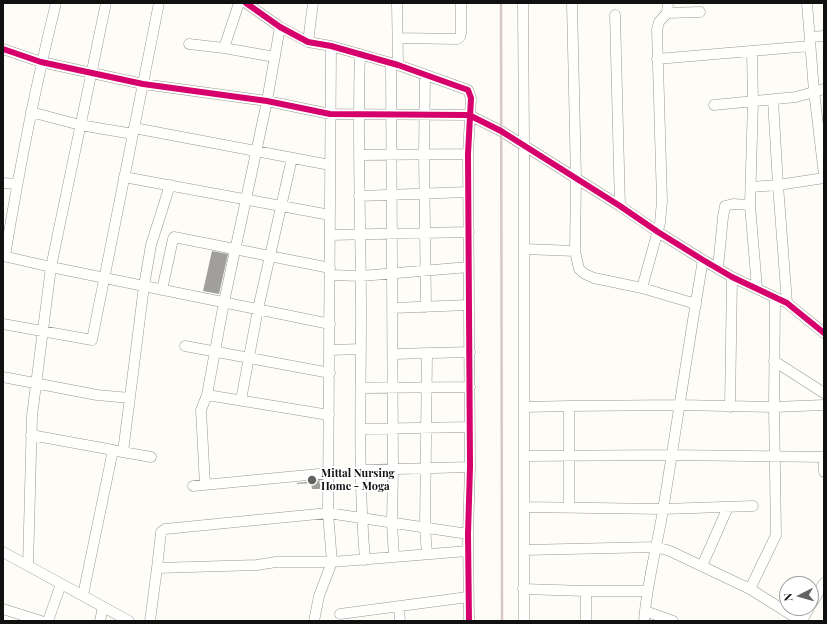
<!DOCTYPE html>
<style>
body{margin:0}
#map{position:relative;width:827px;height:624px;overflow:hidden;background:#fdfcf7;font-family:"Playfair Display",serif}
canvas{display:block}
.frame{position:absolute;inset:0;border:4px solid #111;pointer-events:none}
.north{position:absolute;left:779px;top:576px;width:40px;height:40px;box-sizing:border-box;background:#fff;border:1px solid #a0a0a0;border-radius:50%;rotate:264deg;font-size:11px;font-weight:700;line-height:16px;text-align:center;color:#111}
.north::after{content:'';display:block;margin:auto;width:14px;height:18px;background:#646362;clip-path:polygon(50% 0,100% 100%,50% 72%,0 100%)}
</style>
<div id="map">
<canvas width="827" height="624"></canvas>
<div class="frame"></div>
<div class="north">N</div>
</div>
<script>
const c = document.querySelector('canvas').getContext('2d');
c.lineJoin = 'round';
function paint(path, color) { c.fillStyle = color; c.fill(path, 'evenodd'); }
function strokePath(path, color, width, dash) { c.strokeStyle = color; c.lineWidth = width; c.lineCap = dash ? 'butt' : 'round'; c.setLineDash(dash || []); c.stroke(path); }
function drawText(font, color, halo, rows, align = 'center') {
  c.font = font + ' "Playfair Display",serif'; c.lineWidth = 4; c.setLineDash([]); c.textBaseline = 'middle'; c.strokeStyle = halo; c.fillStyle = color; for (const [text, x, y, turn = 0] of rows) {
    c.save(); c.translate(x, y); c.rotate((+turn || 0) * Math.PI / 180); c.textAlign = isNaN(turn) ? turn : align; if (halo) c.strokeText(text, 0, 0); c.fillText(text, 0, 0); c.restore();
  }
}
const building = new Path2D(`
 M212,251l16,3 -9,40 -16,-3z
 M322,480v9h-10l-1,-6 -14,1v-1z`);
const minor = new Path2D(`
 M246,3l34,24 28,15 23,4 67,19 70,25 3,8 -3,56 2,313 -2,67 1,87
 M397,3l1,62
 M523,3l1,142v476
 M572,3l4,175 -1,73 4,18 6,5 9,4 48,10 54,16
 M807,3l7,88 10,84
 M667,13l33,-1
 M615,15l5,191
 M810,37l14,-1
 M398,38l59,1 3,-2 1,-4v-30
 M308,42l5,-39
 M189,44l35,4 51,9
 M224,48l15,-45
 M3,49l38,13 102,22 124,17 63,13 139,1 32,16 119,75 38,26 45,28 29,17 55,26 37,30
 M752,52l1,49 -3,104 7,83
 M360,54c-3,86 1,172 1,258 0,82 -3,165 4,248
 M657,59l153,-13
 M391,63l2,406 -1,54 2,34
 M425,75l-1,80 2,152
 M714,105l82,-8 28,-8
 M31,112l49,13 53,9
 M134,128l196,37
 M359,155l109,-1
 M124,177l206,38
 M3,183l14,1
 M751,187l27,-2 -5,-85
 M359,196l109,-4
 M330,235l139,-3
 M524,249l51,2
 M3,256l48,11 279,57
 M5,256c14,-85 30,-169 51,-253
 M718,268l5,-51 2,-11 8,-2 17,1
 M330,275l31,1 108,-9
 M642,288l18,-65 2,-22 -5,-171 2,-8 8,-9 1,-10
 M162,290l11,-51 1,-2 156,31
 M775,297l-1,110 2,128 -26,54 51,32
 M787,303l-9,-118 46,-7
 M392,308l77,-3
 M3,324l89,16 67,-337
 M185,346l145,27
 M330,350l31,-1
 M393,354l77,-2
 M427,354l-2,174 2,26
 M774,361l50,32
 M3,377l94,18 33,3
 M361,388l109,-1
 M207,395l122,20
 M241,400l17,-91 34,-151
 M569,406l110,-1 95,2 50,-2
 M524,407l45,-1v101
 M730,407l2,-130
 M361,429l109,-2
 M31,435l82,15 -30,145
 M117,451l34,6
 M123,452l21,-166 7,-41 19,-60
 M524,456l148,-1 152,2
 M824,457v15
 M361,470l109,-3
 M205,485l-4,-75 6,-15 17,-93 43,-201 13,-74
 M193,486l136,-13
 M524,507l139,2 90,-3
 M524,550l132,-3 14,4 80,38
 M3,552l126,69
 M28,566l4,-150 19,-149 55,-264
 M702,566l26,-59
 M157,568l100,-3 19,-3h56l136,-11
 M523,589l63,2v30
 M586,591h61
 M811,605l13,-22
 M399,607l1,14
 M3,609l38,12
 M645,611l28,10
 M340,614l128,-17
 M48,621l13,-37
 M100,621l3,-14
 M150,621l7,-53 4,-36 4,-3 163,-16 140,21
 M314,621l5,-25 13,-34 -4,-49 3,-467
 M644,621c3,-40 14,-78 20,-117 13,-81 25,-163 39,-244
 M802,621l7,-13`);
const rail = new Path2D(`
 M501,3l1,618`);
const cycleway = new Path2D(`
 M246,3l34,24 28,15 23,4 67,19 70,25 3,8 -3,56 2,313 -2,67 1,87
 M3,49l38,13 102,22 124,17 63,13 139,1 32,16 119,75 38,26 45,28 29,17 55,26 37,30`);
const markers = [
 [312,480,5,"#646362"]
];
const poiNames = [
 ["Mittal Nursing",321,474],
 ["Home - Moga",321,487]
];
paint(building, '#a19f9c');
strokePath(minor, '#979795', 11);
strokePath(minor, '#fffffe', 10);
strokePath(rail, '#d9c6c7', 2.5);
strokePath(cycleway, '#d6006c', 6);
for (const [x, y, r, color] of markers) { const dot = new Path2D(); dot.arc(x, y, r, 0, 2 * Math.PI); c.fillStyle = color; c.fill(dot); strokePath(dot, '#fff', 1.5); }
drawText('bold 11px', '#111', '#fff', poiNames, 'left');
</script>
